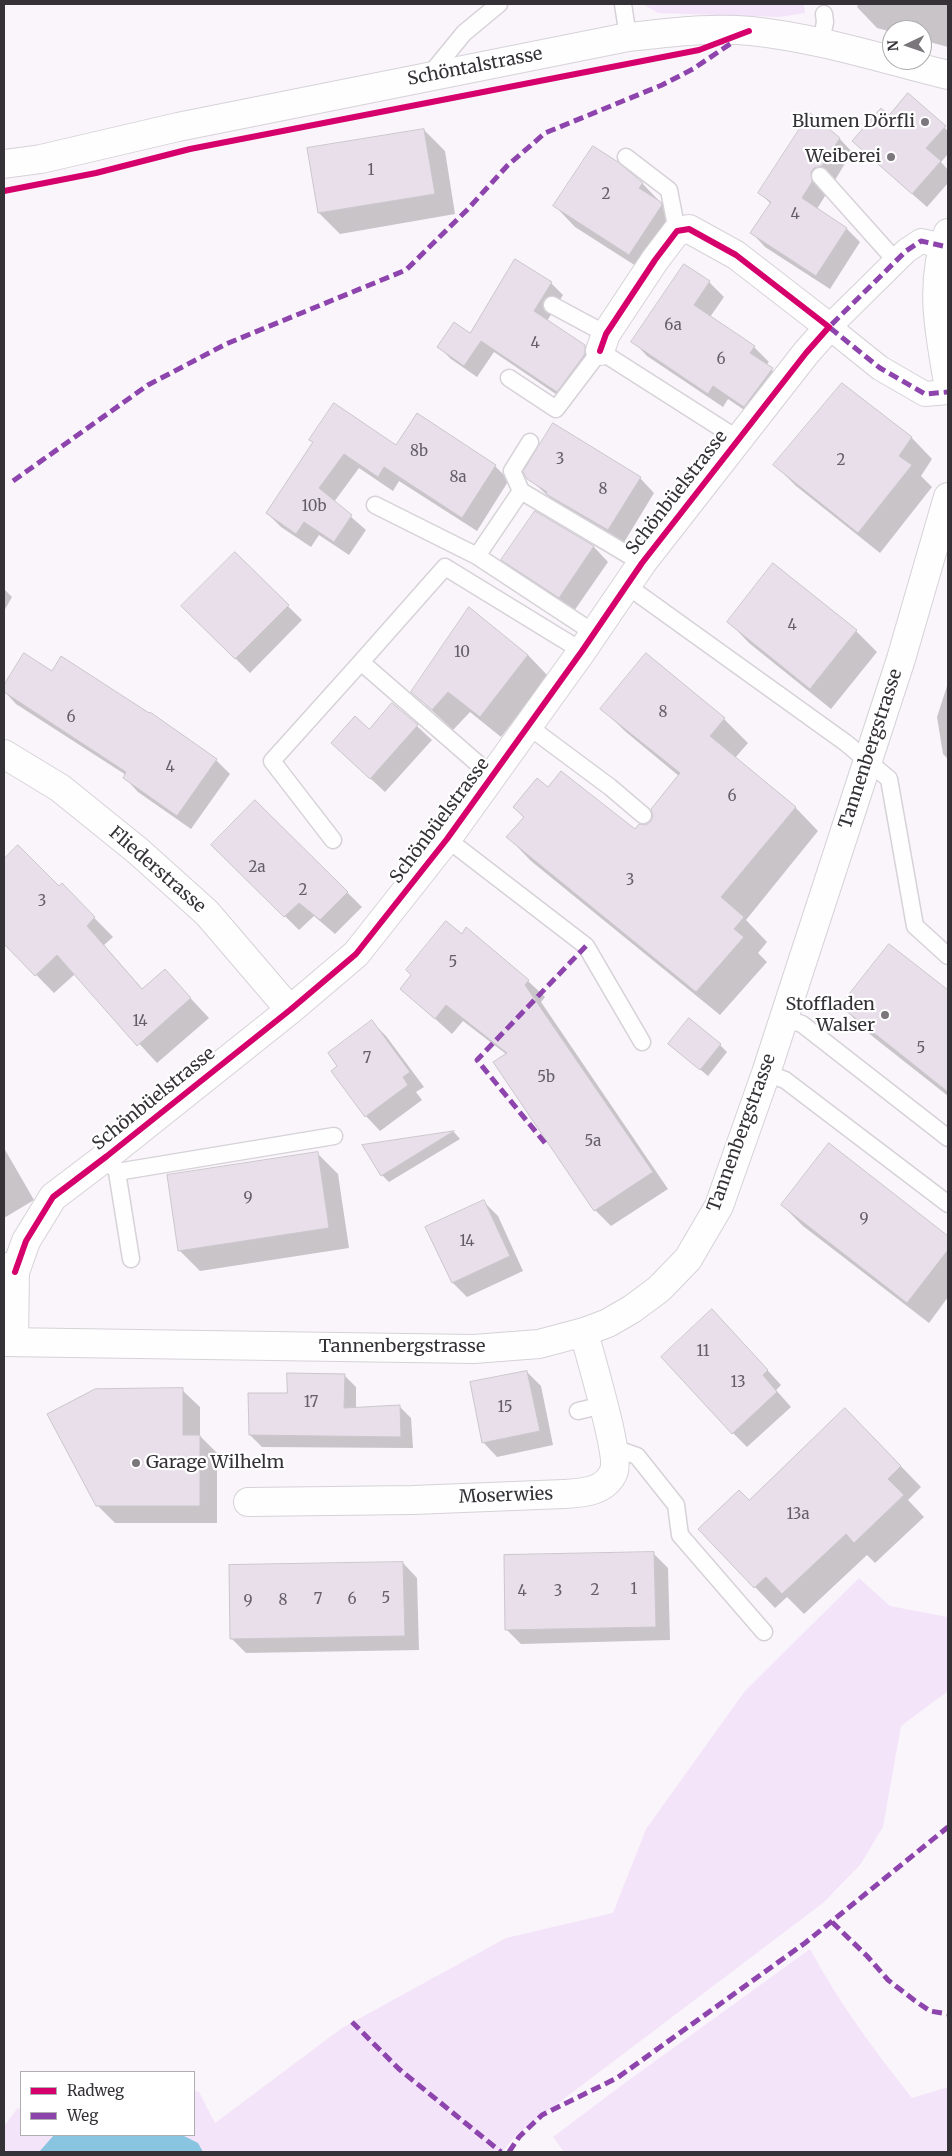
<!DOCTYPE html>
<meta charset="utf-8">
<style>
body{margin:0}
#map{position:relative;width:952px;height:2156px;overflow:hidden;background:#faf5fb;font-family:Merriweather,serif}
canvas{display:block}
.frame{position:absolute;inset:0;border:5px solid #353237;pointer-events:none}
.legend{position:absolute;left:20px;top:2071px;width:175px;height:65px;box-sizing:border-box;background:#fff;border:1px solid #aeadaf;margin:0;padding:6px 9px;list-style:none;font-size:15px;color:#353237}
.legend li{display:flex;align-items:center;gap:10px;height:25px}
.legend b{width:25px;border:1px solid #aeadaf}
.north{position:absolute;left:882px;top:20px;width:50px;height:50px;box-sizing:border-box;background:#fff;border:1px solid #aeadaf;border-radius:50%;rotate:267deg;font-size:14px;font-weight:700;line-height:20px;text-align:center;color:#353237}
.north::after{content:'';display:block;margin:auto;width:18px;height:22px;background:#7a767c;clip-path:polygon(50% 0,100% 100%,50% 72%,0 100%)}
</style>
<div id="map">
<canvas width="952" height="2156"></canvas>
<div class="frame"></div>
<ul class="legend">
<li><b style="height:6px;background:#d6006c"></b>Radweg</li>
<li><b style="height:6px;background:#8e44ad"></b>Weg</li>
</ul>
<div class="north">N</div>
</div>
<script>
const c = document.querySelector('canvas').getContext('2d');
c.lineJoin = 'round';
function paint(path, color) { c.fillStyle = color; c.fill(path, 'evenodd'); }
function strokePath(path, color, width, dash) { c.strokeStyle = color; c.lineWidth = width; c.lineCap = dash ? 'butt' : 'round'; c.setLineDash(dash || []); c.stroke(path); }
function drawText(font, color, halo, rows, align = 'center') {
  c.font = font + ' Merriweather,serif'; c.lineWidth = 4.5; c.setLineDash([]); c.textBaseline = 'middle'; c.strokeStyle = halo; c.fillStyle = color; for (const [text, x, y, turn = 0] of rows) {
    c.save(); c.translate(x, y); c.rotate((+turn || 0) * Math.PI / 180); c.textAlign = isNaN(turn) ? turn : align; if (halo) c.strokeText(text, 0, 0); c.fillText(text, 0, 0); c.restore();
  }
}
const green = new Path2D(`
 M643,4h161l1,9 -26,4 -121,-4z
 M859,1578l31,28 58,11v74l-47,35 -18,101 -23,38 -37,38 -307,232 -14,17h-498v-26l13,-17 4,-1v27h173v-45l5,2 16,31 127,-95 164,-90 107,-25 33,-84 99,-138z
 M810,1949c29,54 64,101 102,149l36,-11v65h-384l-11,-15 69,-52z`);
const water = new Path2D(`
 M54,2135h128l16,8 5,9h-164z`);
const shadow = new Path2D(`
 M858,4h90v43l-26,-7v-10h-30v2l-15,-4 -20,-21z
 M908,95l40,36v23l-7,8 7,8v13l-21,24 -59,-52 21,-38z
 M424,130l21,21 10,63 -115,20 -21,-21z
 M839,138l13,14 -17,28 -8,1 -3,5 1,10 -8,13 30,20 13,13 -30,47 -65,-42 -13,-14 19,-29 -11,-11z
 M642,183l39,41 -31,51 -75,-48 -20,-21z
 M684,265l25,17 15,15 -14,20 44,30 15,15 -3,3 21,18 -28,37 -31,-21 -5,8 -76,-51 -14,-15z
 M551,283l12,12 -16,26 38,25 12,13 -28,44 -75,-51 -17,25 -26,-18 -12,-12 31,-12z
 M842,384l70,54 20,21 -11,17 11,11 -52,66 -84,-67 -21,-21z
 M314,442l181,24 14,14 -32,51 -78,-50 -6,10 -34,-23 -25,34 32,28 -17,25 -30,-20 -8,12 -30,-20 -14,-14z
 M528,478h112l14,15 -31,51 -61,-36z
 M535,512l59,35 14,15 -34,49 -57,-37 -14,-14z
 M235,554l67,66 -52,53 -67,-67z
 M774,565l82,66 21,21 -46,57 -82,-66 -20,-21z
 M4,589l8,8 -8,14z
 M25,655l27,18 164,87 14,14 -39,55 -53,-37 -14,-15 2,-2 -110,-71 -12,-13v-4z
 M528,655l20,21 -47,61 -31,-25 -17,18 -41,-38z
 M646,655l78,64 24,24 -13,15 60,49 23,24 -72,89 21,22 -9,11 9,9 -47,53 -189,-154 -23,-24 16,-19 -10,-11 35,-18 86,41 17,-8 27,-46 -53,-44 -24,-23z
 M948,683v76l-5,-5 -6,-37z
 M393,704l39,36 -47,52 -38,-35z
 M256,802l106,105 -27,27 -21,-18 -15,14 -86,-85z
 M18,847l41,41 3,-3 51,52 -9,8 39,45 22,-19 44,47 -52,45 -82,-89 -21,19 -50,-51v-81z
 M466,929l62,52 17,16 -4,5 127,187 -57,37 -16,-16 -89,-156 -43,-33 -11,13 -50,-45 60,-53z
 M890,946l58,46v104l-81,-64 -25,-26z
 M372,1022l14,14 38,51 -8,5 6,8 -42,31 -14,-15 -27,-50z
 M720,1045l7,7 -19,24 -31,-26z
 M454,1132l6,7 -71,43 -7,-7 -18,-29z
 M829,1145l119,92v60l-19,26 -126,-97 -21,-21z
 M4,1148l30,52 -30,18z
 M317,1153l21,21 11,74 -149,23 -21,-21z
 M484,1202l14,14 25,55 -56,26 -14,-14 -26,-55z
 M726,1325l55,60 -5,5 15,17 -44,40 -14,-14z
 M527,1372l14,14 12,59 -56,12 -14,-15z
 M344,1375l12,12v22l43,-3 12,12 2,30 -151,-1 -12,-12 38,-41z
 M182,1390l18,17v29l17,17v70h-102l-18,-18z
 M866,1430l55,57 -13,13 16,17 -49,46 -8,-8 -63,59 -17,-17 -12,11 -20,-21 -6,-85z
 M653,1553l15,15 2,72 -149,4 -14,-14z
 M403,1563l14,15 2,72 -173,3 -14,-14z`);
const building = new Path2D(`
 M908,93l38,33 -20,22 15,13 -29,33 -60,-53 29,-33 8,7z
 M810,113l30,25 -18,28 -8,2 -3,4 1,10 -10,16 45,30 -31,48 -66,-43 21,-31 -13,-9z
 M424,129l11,65 -117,19 -11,-65z
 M593,146l25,16 25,21 -4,5 22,14 1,3 -33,50 -76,-49z
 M515,259l37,23 -18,29 51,34v9l-28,38 -76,-51 -17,25 -27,-19 17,-25 16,11z
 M684,264l26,17 -16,24 61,41 -5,7 23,15 -29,39 -31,-21 -5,8 -77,-52z
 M842,383l70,54 -13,19 13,9 -54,68 -85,-68z
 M334,403l62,42 21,-32 79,52 -34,53 -78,-51 -6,10 -34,-23 -25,34 33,27 -18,27 -30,-20 -8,12 -30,-21 47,-71 -4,-2z
 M553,423l88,54 -33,53 -62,-36 1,-2 -20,-13 -4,-7z
 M535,511l59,35 -35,52 -58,-38z
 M235,552l54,53 -54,54 -54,-53z
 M773,563l84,67 -47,59 -83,-67z
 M469,607l59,48 -48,62 -32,-25 -16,18 -21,-18z
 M24,653l28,18 9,-15 88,57 1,-1 67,47 -40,57 -54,-38 3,-6 -122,-80v-7z
 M646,653l79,65 -15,18 86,71 -75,90 23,20 -10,12 10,8 -48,55 -190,-155 18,-20 -11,-10 24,-29 11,9 13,-16 74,58 4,-5 7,1 5,-4 2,-5 -2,-7 29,-36 -80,-64z
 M392,703l26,22 -48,54 -39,-36 24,-27 14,13z
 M255,800l93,92 -28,28 -21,-17 -15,14 -73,-72z
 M18,845l41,41 3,-3 33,34 -8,9 55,63 23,-20 26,29 -54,48 -80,-91 -22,21 -31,-32v-85z
 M446,921l16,13 4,-7 63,53 -4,5 128,187 -59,39 -101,-149 14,-9 -61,-48 -11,14 -35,-30 11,-14 -5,-5z
 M889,944l59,46v102l-108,-86z
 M689,1018l32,26 -21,26 -32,-26z
 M372,1020l38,52 -7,5 5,8 -43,32 -34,-46 6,-5 -9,-13z
 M454,1131l-73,45 -19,-31z
 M829,1143l119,93v14l-41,53 -126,-98z
 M318,1152l11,76 -151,23 -11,-76z
 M484,1200l26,56 -58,27 -27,-56z
 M712,1309l56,61 -5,5 14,17 -45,42 -71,-77z
 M527,1371l13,60 -58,12 -12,-61z
 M287,1373l58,1 -1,34 56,-3 1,32 -152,-2 -1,-42h39z
 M183,1388v47h17v71h-104l-49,-92 48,-25z
 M845,1408l56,58 -13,13 16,16 -50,48 -8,-9 -64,60 -16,-17 -12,11 -56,-59 41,-39 10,10z
 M654,1552l2,75 -151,3 -1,-75z
 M403,1562l2,74 -175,3 -1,-74z`);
const service = new Path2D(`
 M623,4l5,33
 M821,42l4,-20 -1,-8
 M428,77l36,-44 35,-29
 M626,157l43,33 8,41
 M820,176l76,85
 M552,305l54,29
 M509,378l47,31 44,-58 138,88
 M530,442l-18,29 9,20 121,72
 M375,505l102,51 117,77
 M477,556l44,-65
 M626,585l220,158 43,36 26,147 33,30
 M361,662l84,-95 137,84
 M528,726l82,61 33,28
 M447,839l139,107 56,96
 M333,840l-61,-79 89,-99 131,114
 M782,1018l20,6 146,114
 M766,1073l19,7 163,124
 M107,1156l10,16 217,-36
 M117,1172l14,87
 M578,1411l25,-6
 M614,1448l23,8 39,49 4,30 84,97`);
const pedestrian = new Path2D(`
 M943,246l-22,-5 -15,10 -77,76 51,41 45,26 23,-2`);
const minor = new Path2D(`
 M4,754l56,34 78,63 69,62 83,97
 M4,1267l11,5 -1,70
 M15,1272l11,-31 27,-44 54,-41 183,-146 66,-56 91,-115 135,-188 60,-88 164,-210 23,-26 -93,-72 -47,-26 -12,2 -22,29 -49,74 -6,17
 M248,1502l165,-2 151,-6c18,-1 42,-2 50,-23 6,-18 -24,-114 -30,-139`);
const tertiary = new Path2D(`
 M4,164l37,-5 137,-32 450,-90c41,-4 82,-10 123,-6 67,7 132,28 197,44
 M948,233c-19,48 -9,99 0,149
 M4,1342l470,7 65,-5 45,-12 24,-9 24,-14 27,-20 29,-30 31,-53 47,-133 135,-414 47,-162`);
const quiet = new Path2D(`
 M943,246l-22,-5 -15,10 -77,76 51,41 45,26 23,-2
 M13,481l135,-96 78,-41 180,-74 61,-60 40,-44 38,-33 117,-48 31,-16 40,-27
 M545,1143l-68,-83 109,-114
 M832,1922l35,34 21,24 26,20 16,11 18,3
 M352,2022l47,47 102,83
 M509,2152l10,-15 23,-22 75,-37 188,-135 143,-116`);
const cycleway = new Path2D(`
 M4,191l92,-18 94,-24 509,-99 50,-19
 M15,1272l11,-31 27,-44 54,-41 183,-146 66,-56 91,-115 135,-188 60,-88 164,-210 23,-26 -93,-72 -47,-26 -12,2 -22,29 -49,74 -6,17`);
const markers = [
 [925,122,5,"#7a767c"],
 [891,157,5,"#7a767c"],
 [885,1015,5,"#7a767c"],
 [136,1463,5,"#7a767c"]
];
const numberNames = [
 ["1",371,171],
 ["2",606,195],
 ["4",795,215],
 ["6a",673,326],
 ["4",535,344],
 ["6",721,360],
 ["8b",419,452],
 ["3",560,460],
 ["2",841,461],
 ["8a",458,478],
 ["8",603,490],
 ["10b",314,507],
 ["4",792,626],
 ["10",462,653],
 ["8",663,713],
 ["6",71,718],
 ["4",170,768],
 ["6",732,797],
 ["2a",257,868],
 ["3",630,881],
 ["2",303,891],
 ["3",42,902],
 ["5",453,963],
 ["14",140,1022],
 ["5",921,1049],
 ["7",367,1059],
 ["5b",546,1078],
 ["5a",593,1142],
 ["9",248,1199],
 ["9",864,1220],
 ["14",467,1242],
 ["11",703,1352],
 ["13",738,1383],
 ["17",311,1403],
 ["15",505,1408],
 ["13a",798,1515],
 ["1",634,1590],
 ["2",595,1591],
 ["4",522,1592],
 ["3",558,1592],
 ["5",386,1599],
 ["7",318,1600],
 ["6",352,1600],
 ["8",283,1601],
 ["9",248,1602]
];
const streetNames = [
 ["Schöntalstrasse",475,67,-11],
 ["Schönbüelstrasse",677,493,-52],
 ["Tannenbergstrasse",871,749,-72],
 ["Schönbüelstrasse",440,821,-53],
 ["Fliederstrasse",157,870,41],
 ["Schönbüelstrasse",154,1099,-39],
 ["Tannenbergstrasse",742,1133,-70],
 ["Tannenbergstrasse",402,1347],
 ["Moserwies",506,1496,-2]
];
const poiNames = [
 ["Blumen Dörfli",915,122],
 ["Weiberei",881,157],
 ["Stoffladen",875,1005],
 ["Walser",875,1026],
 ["Garage Wilhelm",146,1463,"left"]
];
paint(green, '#f3e4fa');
paint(water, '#89c5e0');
paint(shadow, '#0003');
paint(building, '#e8dfeb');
strokePath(building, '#cac6cb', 1);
strokePath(service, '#d6d2d8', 19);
strokePath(pedestrian, '#d6d2d8', 26);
strokePath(minor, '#d6d2d8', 30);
strokePath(tertiary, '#d6d2d8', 30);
strokePath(service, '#fefefe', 16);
strokePath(pedestrian, '#fefefe', 24);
strokePath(minor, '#fefefe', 28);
strokePath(tertiary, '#fefefe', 28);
strokePath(quiet, '#8e44ad', 5, [10, 5]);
strokePath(cycleway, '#d6006c', 6);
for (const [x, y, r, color] of markers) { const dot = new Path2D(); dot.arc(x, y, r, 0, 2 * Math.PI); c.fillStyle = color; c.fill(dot); strokePath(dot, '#fff', 2); }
drawText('15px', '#645f66', null, numberNames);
drawText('18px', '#353237', '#fff', streetNames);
drawText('18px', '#353237', '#fff', poiNames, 'right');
</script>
